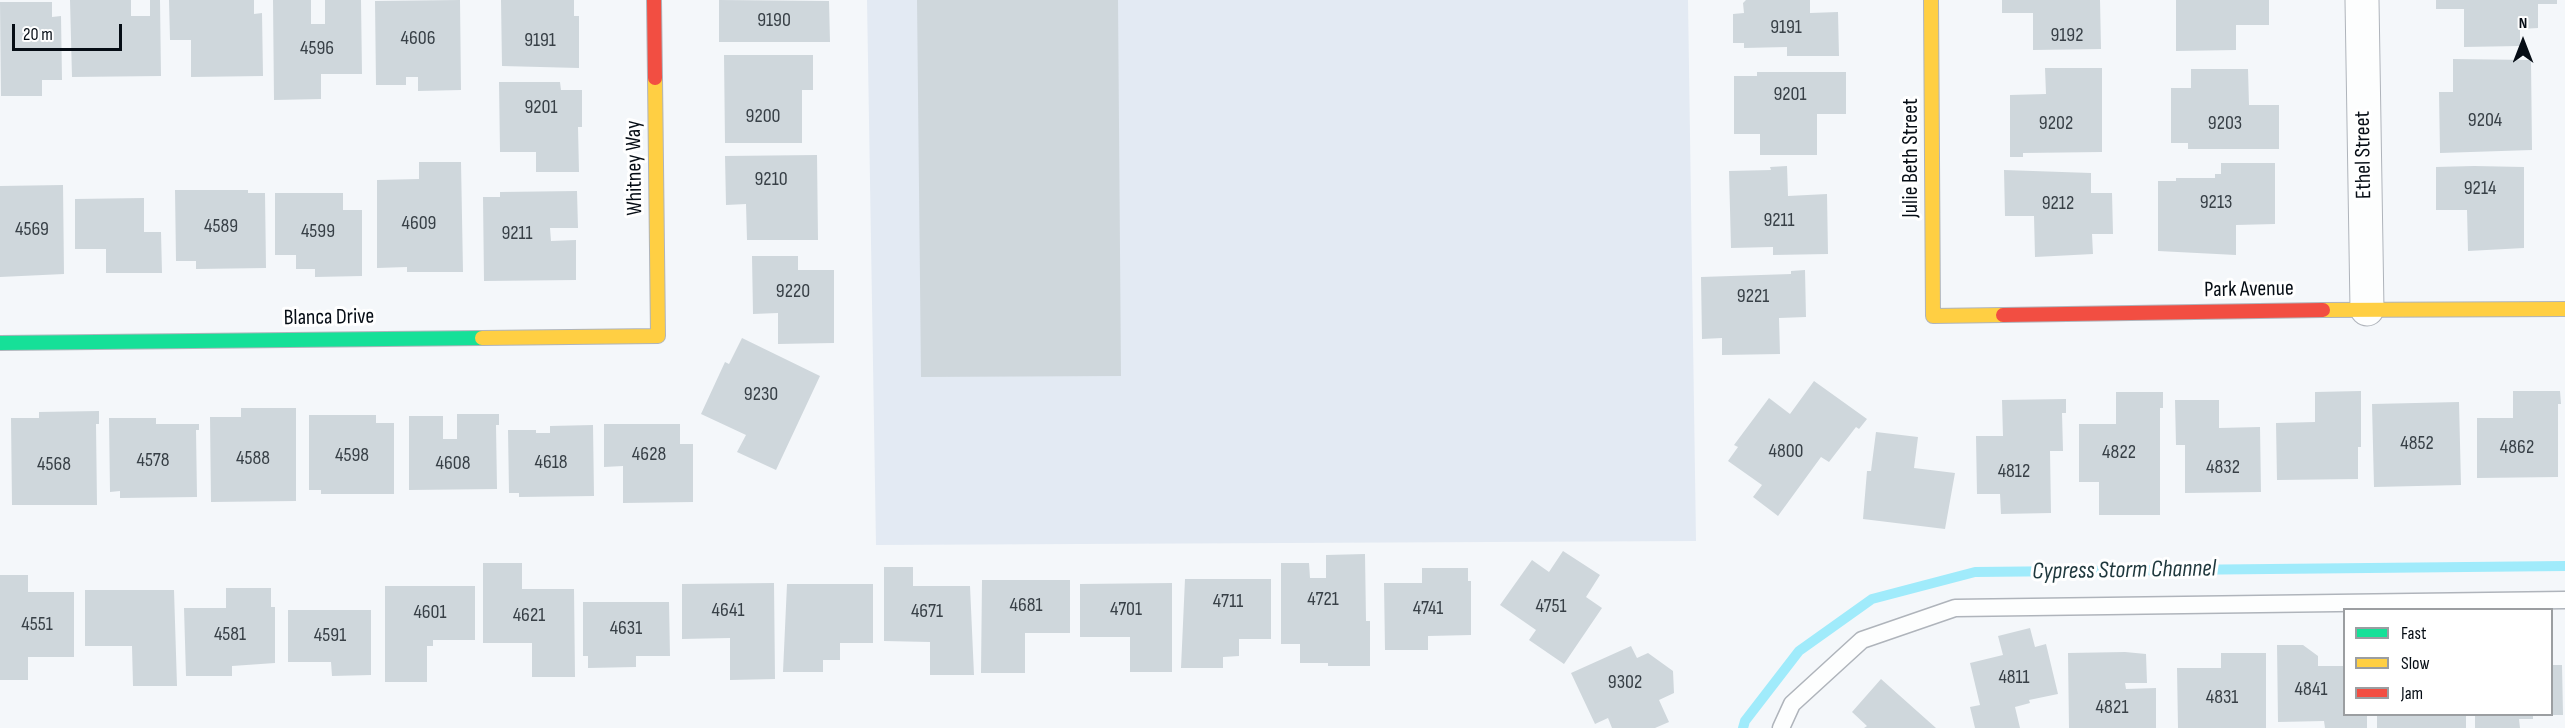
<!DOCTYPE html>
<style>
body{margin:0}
#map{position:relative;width:2565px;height:728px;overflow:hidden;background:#f4f7fa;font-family:"Sofia Sans Condensed",sans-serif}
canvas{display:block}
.legend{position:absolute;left:2343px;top:608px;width:210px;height:108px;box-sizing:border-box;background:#fff;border:2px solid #9b9ea1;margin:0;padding:8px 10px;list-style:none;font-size:18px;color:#060d15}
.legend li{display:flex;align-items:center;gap:12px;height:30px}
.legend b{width:30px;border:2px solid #9b9ea1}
.north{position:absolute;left:2493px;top:12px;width:60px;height:60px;-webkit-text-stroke:4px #fff;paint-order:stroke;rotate:0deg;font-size:16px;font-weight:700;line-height:24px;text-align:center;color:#060d15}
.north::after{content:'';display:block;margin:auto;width:21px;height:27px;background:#060d15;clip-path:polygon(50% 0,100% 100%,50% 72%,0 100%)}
.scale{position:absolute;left:12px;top:24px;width:110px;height:27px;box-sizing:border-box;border:3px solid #060d15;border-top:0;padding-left:8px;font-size:18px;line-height:21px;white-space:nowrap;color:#060d15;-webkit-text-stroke:4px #fff;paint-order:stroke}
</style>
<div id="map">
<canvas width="2565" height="728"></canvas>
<ul class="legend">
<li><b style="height:8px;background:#16e098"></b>Fast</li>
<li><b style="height:8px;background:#ffcf43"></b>Slow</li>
<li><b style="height:8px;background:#f24e42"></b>Jam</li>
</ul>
<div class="north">N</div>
<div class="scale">20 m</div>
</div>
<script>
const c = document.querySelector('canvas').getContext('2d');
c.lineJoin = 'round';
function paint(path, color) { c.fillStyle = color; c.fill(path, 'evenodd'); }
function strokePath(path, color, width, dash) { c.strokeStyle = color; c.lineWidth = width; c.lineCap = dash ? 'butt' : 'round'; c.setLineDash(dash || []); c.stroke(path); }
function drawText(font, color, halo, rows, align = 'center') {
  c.font = font + ' "Sofia Sans Condensed",sans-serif'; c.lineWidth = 6; c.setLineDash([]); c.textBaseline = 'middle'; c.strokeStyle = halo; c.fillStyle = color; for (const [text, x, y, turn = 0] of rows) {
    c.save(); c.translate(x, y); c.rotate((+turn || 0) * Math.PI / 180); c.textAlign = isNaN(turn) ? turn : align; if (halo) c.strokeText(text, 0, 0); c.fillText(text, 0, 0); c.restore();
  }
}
const built = new Path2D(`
 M867,0h821l8,541 -820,4z`);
const stream = new Path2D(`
 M1743,728l2,-7 54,-70 73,-52 103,-27 590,-6`);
const building = new Path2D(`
 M70,0h61v16h19v-16h10l1,76 -89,1z
 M169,0h85v14l8,-1 1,63 -72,1v-37h-21z
 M273,0h38v24h14v-24h36l1,74h-41v25l-47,1z
 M460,0l1,90 -43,1v-14h-12v8h-30l-1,-84z
 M501,0h73v16h5v52l-77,-2z
 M719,0l110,1 1,41h-111z
 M917,0h201l3,376 -200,1z
 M1746,0h64v13l28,-1 1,44h-52v-9l-43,1v-5h-11v-29l11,-1 -1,-10z
 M2002,0h98l1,49 -68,1v-37h-31z
 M2176,0h93v25h-33v25l-60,1z
 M2436,0h121v4h-19v24l-18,1v17l-56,1v-38h-28z
 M0,2h52v15l9,-1 1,64h-20v16h-41z
 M724,55h89v35h-11v53h-77z
 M2453,59l78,1 1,90 -92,3 -1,-61h14z
 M2045,68h57v84l-79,1v4h-13v-62l36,-1z
 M2191,69h57l1,36h30v44h-91v-6h-17v-55h20z
 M1757,72h89v42h-29v41h-57v-21h-26v-58h23z
 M499,82h61l1,8h21v37h-4l1,45h-43v-20h-36z
 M817,155l1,85h-71l-1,-36 -20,1 -1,-49z
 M419,162h42l2,110h-56v-5l-30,1v-88l42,-1z
 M2221,163h54v61l-39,1v30l-78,-4v-70h18v-3h39v-4h6z
 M1787,166l1,30 39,-2 1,60 -55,1v-8l-42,1 -2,-77 42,-1 -1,-3z
 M2474,166l50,1v81l-56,3 -1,-41h-31v-43z
 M2004,170l87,3v20h21l1,41h-21l1,20 -58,3 -1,-41h-29z
 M63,185l1,89 -64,3v-91z
 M175,190h73v3h17l1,75 -70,1v-8h-20z
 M577,191l1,37h-28l1,13 25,-1v40l-92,1 -1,-84h17v-5z
 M275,193h68v17h19v66l-47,1v-8h-19v-14h-21z
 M144,198v34h17l1,41h-56v-24h-31v-50z
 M752,256h46v14h36v73l-56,1v-31l-25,1z
 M1805,270l1,47 -27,1 1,36 -58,1v-17l-20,1 -1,-62 90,-3v-3z
 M742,338l78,38 -44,94 -39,-18 9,-17 -45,-21 24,-52 4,2z
 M1814,381l53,38 -8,10 -3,-2 -27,35 -8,-5 -43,59 -25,-19 9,-12 -34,-24 10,-14 -4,-2 35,-47 21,16z
 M2361,391v56h-3v32l-81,1 -1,-57 39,-1v-30z
 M2513,391h47l1,13h-3v73l-81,1v-60h36z
 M2116,392h47v16h-3v107h-61v-33h-20v-58h37z
 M2066,399v14h-4l1,38h-13l1,62 -50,1 -1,-20h-23l-1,-58h27l-1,-36z
 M2175,400h44v28l41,-1 1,65 -76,1v-48h-9z
 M2459,402l2,83 -87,2 -2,-83z
 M241,408h55v93l-85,1 -1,-85h31z
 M99,411v13h-3l1,81h-85l-1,-87h28v-6z
 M457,414h42v11h-3l1,64 -88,1v-74h34v23h14z
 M309,415h67v8h18v71h-73v-4h-12z
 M109,418h47v6h43v6h-3l1,67 -77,1v-7l-10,1z
 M604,424h76v20h13v58l-70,1v-37l-19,1z
 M593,425l1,71 -75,1v-4h-10l-1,-63h28v3h14v-7z
 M1876,432l42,5 -4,31 41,5 -10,56 -82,-10 4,-48h4z
 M1563,551l37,24 -14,22 16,11 -38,56 -35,-24 7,-10 -36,-25 32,-45 17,12z
 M1365,554l1,67h4v45h-42v-3h-28v-19h-19v-81h28l1,15h16v-23z
 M483,563h39v26h52l1,88h-43v-34h-49z
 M884,567h29v19h57l4,89h-44v-33l-46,-1z
 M1422,568h46v13h3v54l-43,1v14h-43l-1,-67h38z
 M0,575h28v17h46v65h-46v23h-28z
 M1185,579h86v60h-32v17l-16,1v11h-42z
 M982,580h88v53h-45v40h-44z
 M774,583l1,96 -45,1v-42l-48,1v-55z
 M1172,583v89h-42v-35h-50v-53z
 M787,584h86v59h-33v17h-17v12h-40z
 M385,586h90v54h-42v6h-6v36h-42z
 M226,588h45v19h4v56l-43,3v10h-46l-2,-68h42z
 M85,590h89l3,96h-44l-1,-40h-47z
 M583,602h86l1,54h-34v11l-48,1v-12h-5z
 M288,610h83v65l-39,1 -1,-14h-43z
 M2030,628l5,19 11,-3 12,50 -29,6 1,3 -15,4 5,21h-45l-5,-21 10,-2 -10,-42 33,-8 -5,-19z
 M2277,645h26l15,11v10h26v48h23v14h-42l-1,-7 -46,1z
 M1631,646l6,12 11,-5 25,18 1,22 -15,7 10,22 -14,6h-43l-4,-10 -13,6 -24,-51z
 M2125,652l21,2 1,29h-22l1,6 30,-1v40h-87l-1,-75z
 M2221,653h45v75h-88l-1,-60h44z
 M2552,665h10l1,50h-11z
 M1881,679l55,49h-72l3,-2 -15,-14z
 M2377,714h89v14h-89z
 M2475,714h58v5h-14l1,9h-45z`);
const lane = new Path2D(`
 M1781,728l11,-24 70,-64 93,-32 610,-8`);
const street = new Path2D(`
 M2362,0l5,309`);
const fast = new Path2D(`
 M0,343l482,-5`);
const slow = new Path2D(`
 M1931,0l2,316 70,-1
 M2323,310l242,-1
 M482,338l176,-2 -3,-258`);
const jam = new Path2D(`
 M654,0l1,78
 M2003,315l320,-5`);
const numberNames = [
 ["9190",774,21],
 ["9191",1786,28],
 ["9192",2067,36],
 ["4606",418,39],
 ["9191",540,41],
 ["4596",317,49],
 ["9201",1790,95],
 ["9201",541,108],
 ["9200",763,117],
 ["9204",2485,121],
 ["9202",2056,124],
 ["9203",2225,124],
 ["9210",771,180],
 ["9214",2480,189],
 ["9213",2216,203],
 ["9212",2058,204],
 ["9211",1779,221],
 ["4609",419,224],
 ["4589",221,227],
 ["4569",32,230],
 ["4599",318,232],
 ["9211",517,234],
 ["9220",793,292],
 ["9221",1753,297],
 ["9230",761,395],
 ["4852",2417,444],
 ["4862",2517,448],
 ["4800",1786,452],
 ["4822",2119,453],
 ["4628",649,455],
 ["4598",352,456],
 ["4588",253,459],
 ["4578",153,461],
 ["4618",551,463],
 ["4608",453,464],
 ["4568",54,465],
 ["4832",2223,468],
 ["4812",2014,472],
 ["4721",1323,600],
 ["4711",1228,602],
 ["4681",1026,606],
 ["4751",1551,607],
 ["4741",1428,609],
 ["4701",1126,610],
 ["4641",728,611],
 ["4671",927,612],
 ["4601",430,613],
 ["4621",529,616],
 ["4551",37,625],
 ["4631",626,629],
 ["4581",230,635],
 ["4591",330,636],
 ["4811",2014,678],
 ["9302",1625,683],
 ["4841",2311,690],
 ["4831",2222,698],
 ["4821",2112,708]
];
const streetNames = [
 ["Ethel Street",2364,155,-91],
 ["Julie Beth Street",1911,158,-90],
 ["Whitney Way",635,168,-91],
 ["Park Avenue",2249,290,-1],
 ["Blanca Drive",329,318,-1]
];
const waterNames = [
 ["Cypress Storm Channel",2124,571,-1]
];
paint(built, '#e3eaf3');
strokePath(stream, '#a0ebfb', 10);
paint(building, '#cfd7dc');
strokePath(lane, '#afb4bb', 19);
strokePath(street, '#afb4bb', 35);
strokePath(fast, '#afb4bb', 16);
strokePath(slow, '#afb4bb', 16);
strokePath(jam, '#afb4bb', 16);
strokePath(lane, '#fdfefe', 16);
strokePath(street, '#fdfefe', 33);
strokePath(fast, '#16e098', 14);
strokePath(slow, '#ffcf43', 14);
strokePath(jam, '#f24e42', 14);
drawText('20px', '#384047', null, numberNames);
drawText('22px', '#060d15', '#fff', streetNames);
drawText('italic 24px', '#1f383d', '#fff', waterNames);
</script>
